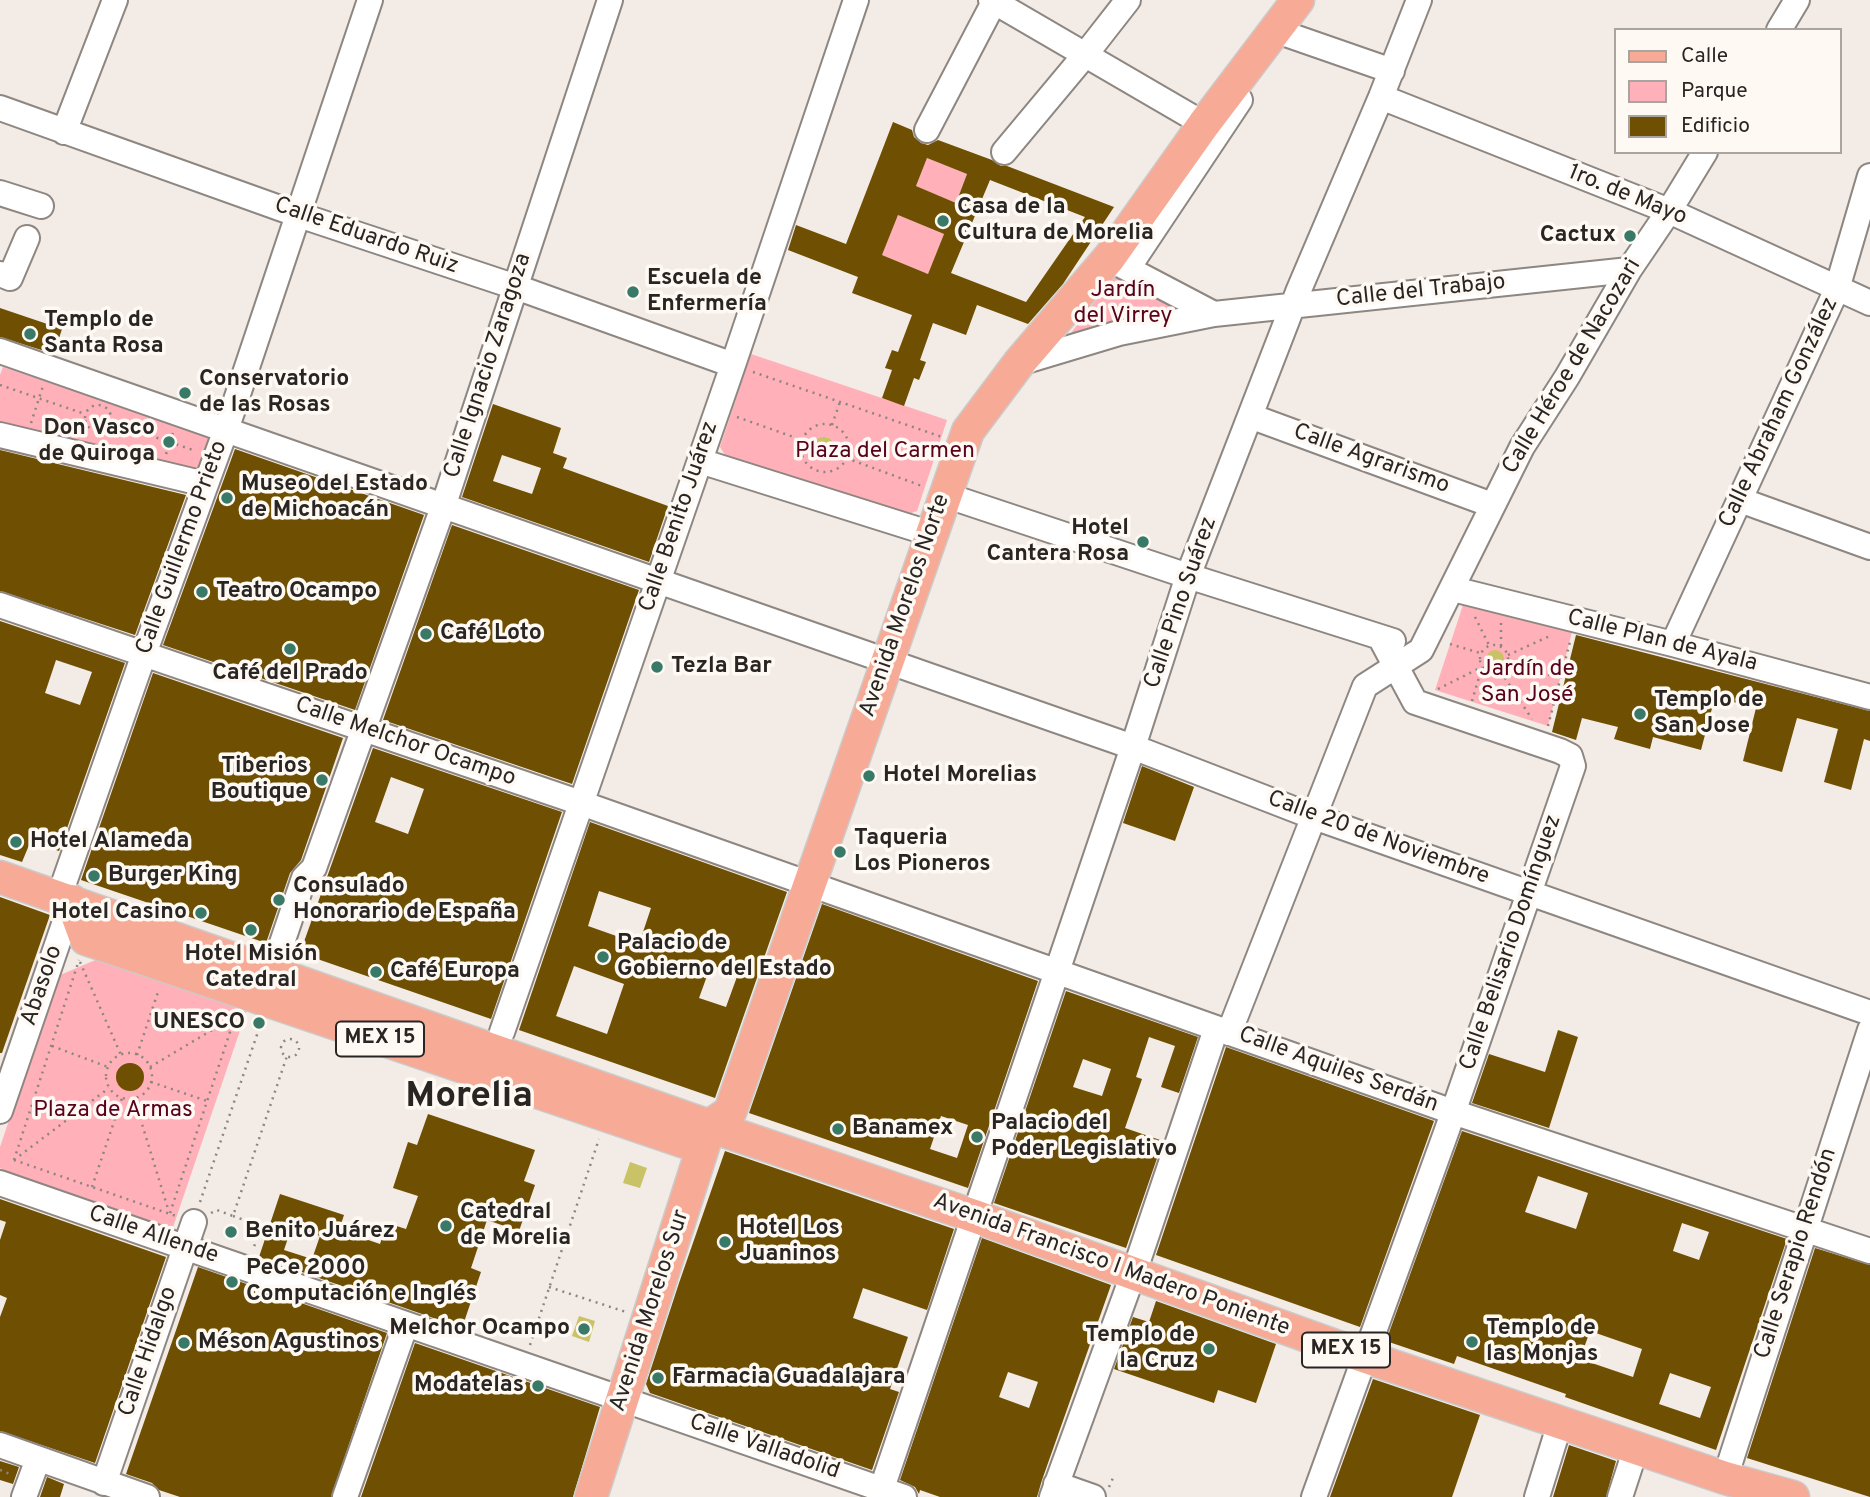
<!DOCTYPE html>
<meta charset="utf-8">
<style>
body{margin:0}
#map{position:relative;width:1870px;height:1497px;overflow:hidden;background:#f3ebe5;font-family:Overpass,sans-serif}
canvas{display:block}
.legend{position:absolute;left:1614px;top:28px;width:228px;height:126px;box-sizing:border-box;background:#fff9f4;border:2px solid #a9a4a0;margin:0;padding:9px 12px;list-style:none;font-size:21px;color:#282523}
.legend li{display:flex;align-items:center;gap:14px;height:35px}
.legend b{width:35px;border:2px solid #a9a4a0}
</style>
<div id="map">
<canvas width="1870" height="1497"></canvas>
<ul class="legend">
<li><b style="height:9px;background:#f7aa96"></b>Calle</li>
<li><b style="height:19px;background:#ffb0b8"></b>Parque</li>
<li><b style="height:19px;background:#6f4f01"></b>Edificio</li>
</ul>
</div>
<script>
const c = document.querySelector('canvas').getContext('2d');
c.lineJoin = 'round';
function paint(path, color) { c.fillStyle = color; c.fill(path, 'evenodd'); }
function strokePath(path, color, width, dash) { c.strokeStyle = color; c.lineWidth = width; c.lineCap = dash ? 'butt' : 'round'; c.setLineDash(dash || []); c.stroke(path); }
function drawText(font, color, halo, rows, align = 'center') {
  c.font = font + ' Overpass,sans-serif'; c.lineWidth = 7; c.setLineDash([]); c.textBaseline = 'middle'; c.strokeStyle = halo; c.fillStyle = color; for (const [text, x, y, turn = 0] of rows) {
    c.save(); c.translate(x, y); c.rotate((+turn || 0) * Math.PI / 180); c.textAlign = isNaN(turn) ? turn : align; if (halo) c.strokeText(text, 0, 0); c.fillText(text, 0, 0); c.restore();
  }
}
const green = new Path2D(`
 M927,158l40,16 -11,29 -40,-17z
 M898,215l46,19 -16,40 -46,-19z
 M1116,273l71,40 -122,28z
 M751,354l196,66 -30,91 -20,7 -167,-55 -10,-16zM827,437l6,4 -8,18 -7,-2 -4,-5z
 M3,367l209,70 -15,41 -197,-48v-55z
 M1465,599l108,29 -25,98 -113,-36z
 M100,958l147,52 -76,223 -167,-57 -4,-9v-20l58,-171z`);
const water = new Path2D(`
 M813 448a11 11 0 1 1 22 0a11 11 0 1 1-22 0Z
 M1486 659a9 9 0 1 1 18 0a9 9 0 1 1-18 0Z
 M630,1162l17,6 -7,20 -17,-5z
 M579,1316l16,5 -6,21 -17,-6z`);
const building = new Path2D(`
 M893,122l19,8 2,7 7,6 7,2 10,-5 54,20 9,6h6l107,41 -51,77 -35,40 -51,-19 -11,30 -33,-12 -13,37 6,2 -7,18 -5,-2 -10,28 -22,-8 10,-28 -7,-2 7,-18 6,2 14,-37 -60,-22 6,-16 -70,-27 8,-25 50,19zM927,158l40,16 -11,29 -40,-17zM990,180l95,37 -59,85 -75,-29zM898,215l46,19 -16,40 -46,-19z
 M0,308l62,21 -8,25 -54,-17z
 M493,404l68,24 -8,25 14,5 -4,10 105,38 -19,56 -187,-65zM502,455l39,13 -9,26 -39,-13z
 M235,449l189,66 -69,195 -192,-65z
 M0,450l186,45 -51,140 -135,-44z
 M452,525l187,65 -67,194 -189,-64z
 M0,621l125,42 -66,188 -6,-2 -3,-5 -6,-4 -12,-2 -10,24 -22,-7zM56,660l36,12 -12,33 -35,-12z
 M1576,635l294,76v30l-6,-2 -13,51 -27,-8 14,-53 -41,-11 -15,54 -39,-11 13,-53 -41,-11 -14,53 -48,-13 -3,12 -36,-10 4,-12 -36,-9 -6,22 -24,-8z
 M153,673l190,65 -42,122 -11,13 -24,70 -185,-63z
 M373,748l189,64 -71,207 -191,-66zM391,777l33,12 -16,45 -33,-12z
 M1142,766l52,21 -19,54 -52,-18z
 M590,822l197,70 -72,206 -196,-68zM599,891l52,17 -12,36 -51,-18zM711,965l27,9 -12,33 -27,-9zM574,966l50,18 -17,50 -51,-18z
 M0,897l50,18 -48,138h-2z
 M822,904l216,77 -70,207 -219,-75zM941,1116l27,9 -11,33 -27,-9z
 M1066,991l132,46 -19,56 -18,-6 14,-41 -26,-9 -13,40 6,2 -17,49 38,13 -37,107 -132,-45zM1083,1059l28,10 -9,27 -29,-9z
 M1558,1030l20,7 -29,91 -77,-25 17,-49 56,18z
 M1226,1047l208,74 -74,206 -204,-72z
 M116 1077a14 14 0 1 1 28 0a14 14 0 1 1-28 0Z
 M428,1114l107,36 -11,31 11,4 -16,46 -32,-11 -16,48 10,4 -19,56 -203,-71 21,-63 64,21 -5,15 41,14 7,-21 19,6 12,-33 -25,-8 15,-46 9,3zM292,1226l28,10 -8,23 -28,-9z
 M1462,1131l325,108 -71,211 -151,-53 1,-3 -109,-38 -3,8 -68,-23zM1538,1176l50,17 -12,36 -51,-17zM1682,1223l27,9 -10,28 -26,-9zM1590,1331l52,18 -9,28 -53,-18zM1670,1373l41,14 -11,31 -41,-14z
 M725,1151l229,78 -27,81 -64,-22 -10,30 55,19 -18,52 9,3 -27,78 -222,-77 -4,-9 33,-101z
 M0,1199l166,58 -71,206 -95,-32v-114l7,-19 -7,-3v-55l6,-18 -6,-2z
 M982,1238l129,47 -69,195 -5,17h-97l-20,-7 -1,4 -4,-7 -15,-7zM1008,1372l30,10 -9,26 -30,-11z
 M1815,1248l55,17v232l-123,-39z
 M198,1267l189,66 -56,164h-151l-21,-7 -7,-7 -26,-9z
 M1156,1301l120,43 -20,59 -38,-13 -4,13 -100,-34 19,-52 16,5z
 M415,1343l185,64 -27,90h-212z
 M1373,1379l107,36 -28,82h-122z
 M1569,1445l47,16 -10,36h-53z
 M0,1461l19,6 -6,17 -13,-4z
 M47,1477l17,7 -4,13h-20z`);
const path = new Path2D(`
 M753,372l189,65
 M0,385l85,29
 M85 418a13 13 0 1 1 26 0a13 13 0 1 1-26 0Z
 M737,417l65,23
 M110,422l86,29
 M31,423l12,-37
 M801 448a24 24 0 1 1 48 0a24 24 0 1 1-48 0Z
 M832,425l8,-23
 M166,454l7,-21
 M846,458l76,28
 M1475,617l14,28
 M1450,644l30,9
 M1480 659a14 14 0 1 1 28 0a14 14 0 1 1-28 0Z
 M1501,646v-25
 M1508,655l44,-20
 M1508,662l51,16
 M1501,672l31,47
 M1438,689l44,-22
 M1472,701l10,-34
 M1548,726l23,-88
 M80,962l41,93
 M281 1048a9 9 0 1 1 18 0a9 9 0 1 1-18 0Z
 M52,1046l56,21
 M106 1076a23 23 0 1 1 46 0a23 23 0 1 1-46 0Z
 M137,1055l22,-66
 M150,1067l84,-50
 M151,1082l56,19
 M134,1098l35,114
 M14,1160l162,56
 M14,1160l65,-200
 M14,1160l95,-72
 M92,1187l30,-89
 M200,1202l61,-179
 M170,1213l66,-199
 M211,1213l6,-3 16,6 54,-160
 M233,1216l28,10 -8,24
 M549,1287l77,25
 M530,1345l69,-206
 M0,1470l10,4
 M1109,1487l4,-9`);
const minor = new Path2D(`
 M991,0l213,124
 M1274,30l118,41
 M1779,30l18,-30
 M1381,97l288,114 201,92
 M0,108l299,107 217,72 217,78
 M927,130l67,-128
 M64,132l51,-132
 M1004,152l81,-97 43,-55
 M0,193l41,13
 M1115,262l99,52
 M1128,268l112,-168
 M0,274l10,4 17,-40
 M0,351l1133,396 181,70 556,196
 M1019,363l100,-30 95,-19 415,-44
 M1250,416l242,89
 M0,435l205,49
 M700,461l232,73
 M945,495l243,81 205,65
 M1740,500l130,47
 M1453,589l220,55 197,53
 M0,605l581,198 872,309 417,139
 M1673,644l164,-355 33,-113
 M59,897l85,-243 84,-230 142,-424
 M266,990l38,-112 10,-10 129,-361 167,-507
 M502,1032l231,-667 123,-365
 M1229,1033l136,-347 56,-36 101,-203 45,-70 62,-107 40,-59 36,-59
 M0,1111l72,-210
 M0,1183l904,314
 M0,1445l147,52
 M1725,1478l145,-448
 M104,1483l90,-261
 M1056,1484l37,13
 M24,1497l14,-38
 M345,1497l61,-173
 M879,1497l254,-750 55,-171 110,-284 83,-195 38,-97
 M1052,1497l87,-239 77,-229
 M1314,1497l133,-367 126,-364 -3,-10 -10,-5 -145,-49 -35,-65
 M1537,1497l23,-74
 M1620,1497l16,-49`);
const major = new Path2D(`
 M0,877l692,243 282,96 389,140 362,122 68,19
 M72,901l14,38 599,203 45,-30 238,-681 51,-68 90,-105 95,-134 94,-124
 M591,1497l119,-372`);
const markers = [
 [943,221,7,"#397968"],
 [1630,236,7,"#397968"],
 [633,292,7,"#397968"],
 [30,334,7,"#397968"],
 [185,393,7,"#397968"],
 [169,442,7,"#397968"],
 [227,498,7,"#397968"],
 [1143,542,7,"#397968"],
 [202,592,7,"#397968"],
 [426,634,7,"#397968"],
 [290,649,7,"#397968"],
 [657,667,7,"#397968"],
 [1640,714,7,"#397968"],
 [869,776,7,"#397968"],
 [322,780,7,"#397968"],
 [16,842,7,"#397968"],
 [840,852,7,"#397968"],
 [94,876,7,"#397968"],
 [279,900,7,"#397968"],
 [201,913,7,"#397968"],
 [251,930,7,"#397968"],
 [603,957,7,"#397968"],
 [376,972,7,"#397968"],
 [259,1023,7,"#397968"],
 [838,1129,7,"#397968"],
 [977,1137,7,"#397968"],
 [446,1226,7,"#397968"],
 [231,1232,7,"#397968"],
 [725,1242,7,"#397968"],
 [232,1282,7,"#397968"],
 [584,1329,7,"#397968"],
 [1472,1342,7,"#397968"],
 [184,1343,7,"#397968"],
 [1209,1349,7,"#397968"],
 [658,1378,7,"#397968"],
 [538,1386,7,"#397968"]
];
const shields = [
 [380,1039,88],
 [1346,1350,88]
];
const shieldNames = [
 ["MEX 15",380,1039],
 ["MEX 15",1346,1350]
];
const streetNames = [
 ["1ro. de Mayo",1627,196,22],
 ["Calle Eduardo Ruiz",366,237,19],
 ["Calle del Trabajo",1421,292,-6],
 ["Calle Ignacio Zaragoza",489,366,-72],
 ["Calle Héroe de Nacozari",1573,367,-59],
 ["Calle Abraham González",1780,413,-65],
 ["Calle Agrarismo",1371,460,20],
 ["Calle Benito Juárez",680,517,-71],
 ["Calle Guillermo Prieto",183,548,-70],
 ["Calle Pino Suárez",1182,603,-71],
 ["Avenida Morelos Norte",906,606,-71],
 ["Calle Plan de Ayala",1662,642,14],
 ["Calle Melchor Ocampo",405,743,19],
 ["Calle 20 de Noviembre",1378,839,20],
 ["Calle Belisario Domínguez",1512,943,-71],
 ["Abasolo",43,986,-71],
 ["Calle Aquiles Serdán",1338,1071,20],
 ["Calle Allende",153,1236,19],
 ["Calle Serapio Rendón",1797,1254,-72],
 ["Avenida Francisco I Madero Poniente",1111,1266,20],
 ["Avenida Morelos Sur",651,1311,-72],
 ["Calle Hidalgo",149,1352,-71],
 ["Calle Valladolid",764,1448,19]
];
const poiNames = [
 ["Casa de la",957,208],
 ["Cultura de Morelia",957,234],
 ["Cactux",1616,236,"right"],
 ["Escuela de",647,279],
 ["Enfermería",647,305],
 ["Templo de",44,321],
 ["Santa Rosa",44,347],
 ["Conservatorio",199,380],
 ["de las Rosas",199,406],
 ["Don Vasco",155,429,"right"],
 ["de Quiroga",155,455,"right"],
 ["Museo del Estado",241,485],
 ["de Michoacán",241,511],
 ["Hotel",1129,529,"right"],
 ["Cantera Rosa",1129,555,"right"],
 ["Teatro Ocampo",216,592],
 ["Café Loto",440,634],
 ["Tezla Bar",671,667],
 ["Café del Prado",290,674,"center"],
 ["Templo de",1654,701],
 ["San Jose",1654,727],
 ["Tiberios",308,767,"right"],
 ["Boutique",308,793,"right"],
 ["Hotel Morelias",883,776],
 ["Taqueria",854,839],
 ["Los Pioneros",854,865],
 ["Hotel Alameda",30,842],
 ["Burger King",108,876],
 ["Consulado",293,887],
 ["Honorario de España",293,913],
 ["Hotel Casino",187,913,"right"],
 ["Palacio de",617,944],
 ["Gobierno del Estado",617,970],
 ["Hotel Misión",251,955,"center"],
 ["Catedral",251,981,"center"],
 ["Café Europa",390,972],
 ["UNESCO",245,1023,"right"],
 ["Palacio del",991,1124],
 ["Poder Legislativo",991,1150],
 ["Banamex",852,1129],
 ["Catedral",460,1213],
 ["de Morelia",460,1239],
 ["Hotel Los",739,1229],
 ["Juaninos",739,1255],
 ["Benito Juárez",245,1232],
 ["PeCe 2000",246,1269],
 ["Computación e Inglés",246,1295],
 ["Melchor Ocampo",570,1329,"right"],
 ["Templo de",1486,1329],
 ["las Monjas",1486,1355],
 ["Templo de",1195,1336,"right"],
 ["la Cruz",1195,1362,"right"],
 ["Méson Agustinos",198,1343],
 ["Farmacia Guadalajara",672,1378],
 ["Modatelas",524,1386,"right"]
];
const parkNames = [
 ["Jardín",1123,291],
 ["del Virrey",1123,317],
 ["Plaza del Carmen",885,452],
 ["Jardín de",1527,670],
 ["San José",1527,696],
 ["Plaza de Armas",113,1111]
];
const townNames = [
 ["Morelia",469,1099]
];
paint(green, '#ffb0b8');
paint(water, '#cac266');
paint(building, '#6f4f01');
strokePath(minor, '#8d8681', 28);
strokePath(major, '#cbcbca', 35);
strokePath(path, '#8b8682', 2.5, [2, 5]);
strokePath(minor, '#fff', 24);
strokePath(major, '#f7aa96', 32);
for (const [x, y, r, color] of markers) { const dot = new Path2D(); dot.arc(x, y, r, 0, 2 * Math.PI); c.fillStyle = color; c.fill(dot); strokePath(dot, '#fff9f4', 2.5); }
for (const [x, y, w] of shields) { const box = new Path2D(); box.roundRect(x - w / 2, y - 17.5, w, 35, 5); c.fillStyle = '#fff9f4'; c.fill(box); strokePath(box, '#282523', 2); }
drawText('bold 21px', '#282523', null, shieldNames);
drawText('23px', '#282523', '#fff9f4', streetNames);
drawText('bold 23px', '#282523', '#fff9f4', poiNames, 'left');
drawText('23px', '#58021c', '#fff9f4', parkNames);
drawText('bold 37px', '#282523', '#fff9f4', townNames);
</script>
